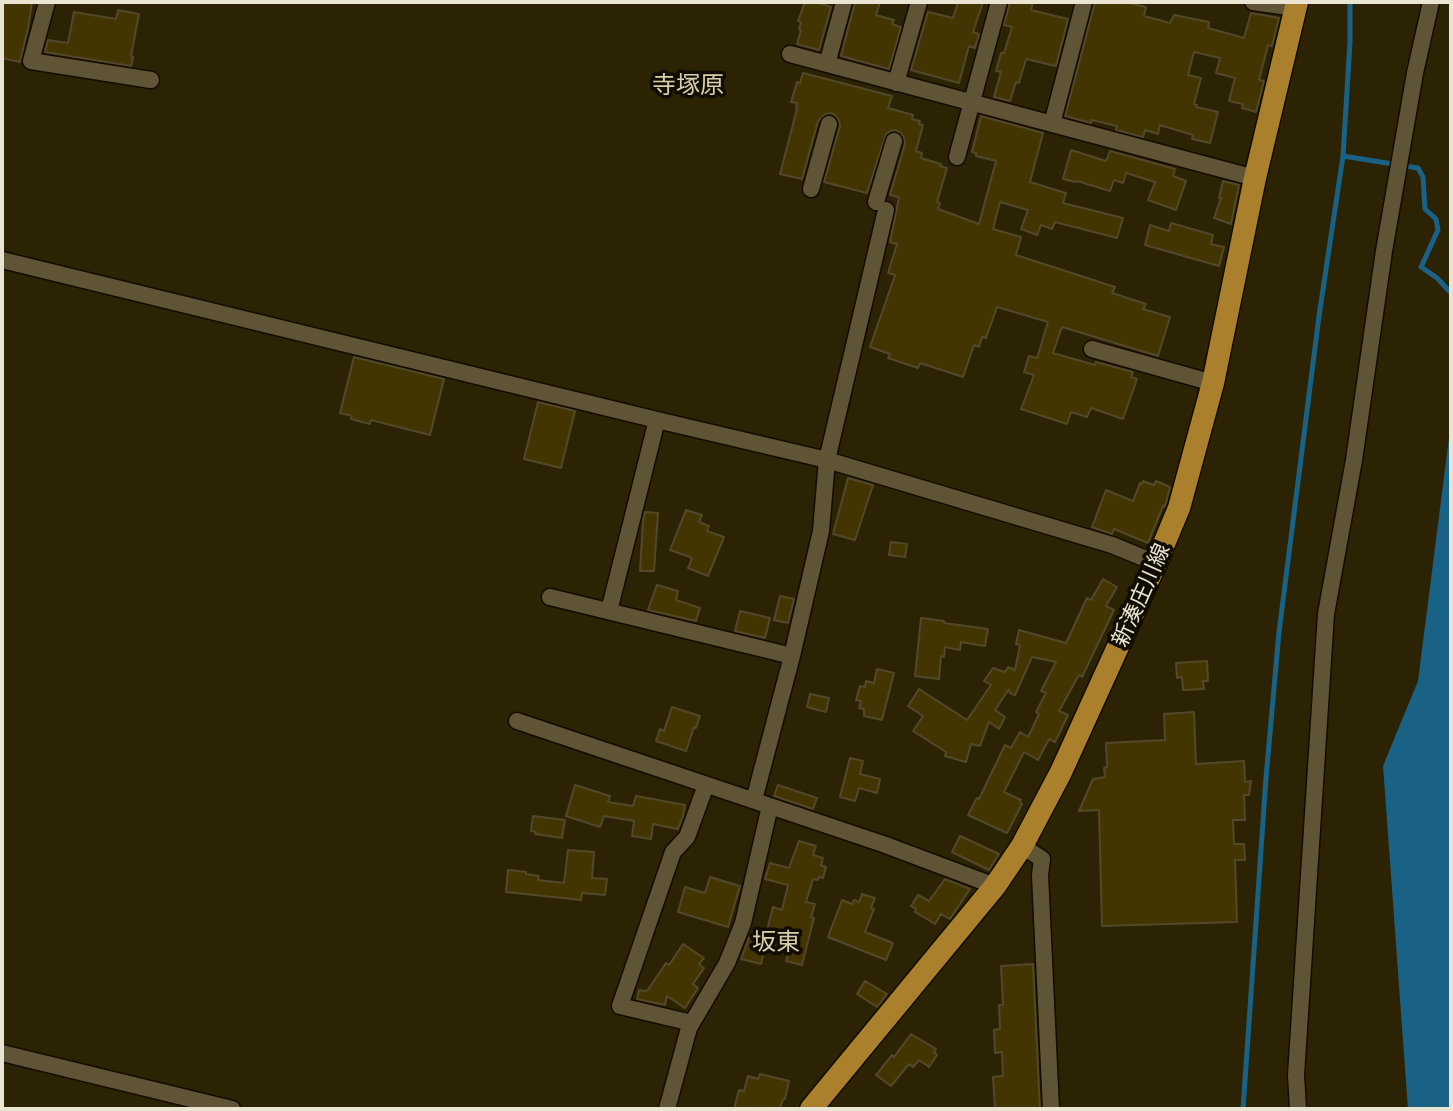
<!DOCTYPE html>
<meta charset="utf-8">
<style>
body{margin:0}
#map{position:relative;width:1453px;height:1111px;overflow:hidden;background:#2c2304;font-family:Barlow,sans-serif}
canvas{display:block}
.frame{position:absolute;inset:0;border:4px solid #eae5d3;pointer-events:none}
</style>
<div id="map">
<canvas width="1453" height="1111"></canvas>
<div class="frame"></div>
</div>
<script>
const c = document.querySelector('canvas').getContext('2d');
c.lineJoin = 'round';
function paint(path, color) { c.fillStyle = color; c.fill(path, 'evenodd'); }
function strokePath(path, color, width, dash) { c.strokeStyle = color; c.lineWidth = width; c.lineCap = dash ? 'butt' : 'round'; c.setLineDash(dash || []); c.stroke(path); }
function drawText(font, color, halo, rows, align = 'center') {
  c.font = font + ' Barlow,"Noto Sans JP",sans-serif'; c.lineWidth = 7; c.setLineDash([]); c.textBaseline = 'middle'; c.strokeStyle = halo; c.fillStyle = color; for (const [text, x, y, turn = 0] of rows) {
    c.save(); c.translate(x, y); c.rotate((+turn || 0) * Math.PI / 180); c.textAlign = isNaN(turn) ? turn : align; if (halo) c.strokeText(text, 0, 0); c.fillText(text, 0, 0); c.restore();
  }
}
const water = new Path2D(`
 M1451,422v687h-43l-25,-343 35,-85z`);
const stream = new Path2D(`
 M1343,156l75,12 5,9 2,32 11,10 2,11 -17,37 16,11 14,15
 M1243,1109l23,-331 13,-146 40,-316 24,-160 7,-114v-40`);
const building = new Path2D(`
 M2,2h30l-4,26 -8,34 -18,-4z
 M805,2h10l16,5 -12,43 -22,-6 4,-14 -2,-1 2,-7 -3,-1z
 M855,2h25l-4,13 18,5 -2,4 9,3 -12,42 -48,-13z
 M958,2h25l-10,30 6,2 -4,14 -6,-2 -10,37 -48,-13 17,-58 25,6z
 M1010,2h23l-2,8 37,9 -12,47 -30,-7 -7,24 -3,-1 -6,19 -16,-4 7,-25 -5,-1 5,-18h3l8,-26 -8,-2z
 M1095,2h29l22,5 -2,9 26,7 4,-8 35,7 -1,6 36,10 7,-25 28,5 -7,28 -4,-1 -9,35 5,1 -8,31 -14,-4 1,-4 -14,-3 6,-23 -19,-5 4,-15 -26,-6 -6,23 13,3 -7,26 3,1 -1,2 22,5 -8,31 -18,-4 1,-4 -33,-10 -2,9 -13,-4 -2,7 -27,-7 1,-4 -25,-6 -1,3 -26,-7z
 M118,10l21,4 -8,42 2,1 -2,9 -86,-14 3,-12 20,3 6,-31 42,7z
 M803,73l89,23 -4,12 25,7 -1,4 8,2 -1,3 4,1 -7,26 6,2 -1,5 20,6 -1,2 7,2 -10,34 3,1 -2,6 41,15 17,-63 -20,-5v-3l-4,-1 9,-36 62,17 -13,49 36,11 -3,10 60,15 -6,20 -62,-16 -3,7 -11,-4 -4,10 -16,-6 7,-19 -28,-8 -7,27 28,8 -5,18 99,32 -3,6 34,11 -3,5 27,8 -12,39 -96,-29 -9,26 42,12 1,-3 37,10 -2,5 6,2 -14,40 -32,-11 -4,9 -16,-5 -4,12 -46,-15 13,-34 -10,-3 5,-16 8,2 11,-36 -51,-15 -11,31 -4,-1 -3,10 -5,-2 -11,32 -43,-14 -2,5 -30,-10 2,-4 -20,-7 25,-72 -7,-2 9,-29 -7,-2 9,-45 -9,-2 15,-51 -1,-6 -3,-5 -5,-3 -5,1 -5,3 -19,59 -43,-11 16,-56 -1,-5 -3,-5 -5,-3 -5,1 -8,7 -16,58 -22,-5 17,-65h-1l1,-6 -6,-1 6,-20 3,1z
 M1071,150l35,11 4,-10 65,18 -2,7 13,5 -10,29 -28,-10 7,-18 -29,-9 -3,10 -9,-3 -4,11 -33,-10 -1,1 -13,-3z
 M1223,181l16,4 -8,39 -17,-6 7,-20h-2z
 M1171,223l42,12 -2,9 13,3 -5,19 -74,-21 5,-20 19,6z
 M354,357l90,22 -14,56 -59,-15 -1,4 -19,-5 1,-3 -12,-3z
 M538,402l37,9 -14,57 -37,-9z
 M848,478l25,7 -18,55 -22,-6z
 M1143,481l11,4 2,-4 14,6 -4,16 -2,4 -1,-1 -15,37 -34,-14 -2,5 -20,-7 14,-37 27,11 7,-18 2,1z
 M686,510l16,5 -3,7 10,4 -2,5 17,6 -16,39 -20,-8 4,-9 -2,-2 -20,-7z
 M645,512l13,1 -4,58h-14l3,-50z
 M891,542l16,2 -2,13 -16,-2z
 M1103,579l14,8 -11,19 8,4 -32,67 -3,-2 -20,36 9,4 -13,27 -6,-3 -11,21 -14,-8 -20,40 17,8 -1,3 2,1 -15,29 -39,-18 9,-17 2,1 26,-54 6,3 9,-16 8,5 11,-23 -3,-2 10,-19 -5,-2 15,-29 -24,-5 -17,38 -5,-2 -1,-4 -14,21 10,7 -6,12 -10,-7 -9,24 -9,-2 -5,18 -21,-6 1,-4 -33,-21 10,-15 -15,-10 11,-17 48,31 24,-35 -7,-4 9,-13 12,4 3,-5 7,3 5,-25 -4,-1 3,-14 47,13 21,-45 4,2z
 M657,585l21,6 -2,9 24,8 -4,13 -48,-11z
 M780,596l14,3 -6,24 -14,-3z
 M740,611l30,7 -5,20 -30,-7z
 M921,618l23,3v2l44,6 -3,17 -24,-4 -1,8 -15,-3 -1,10 -3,-1 -2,23 -24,-3z
 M1207,661l1,20h-5l1,8 -21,1 -1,-13 -5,1 -1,-15z
 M877,669l17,4 -12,47 -18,-4v-7l-5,-1 2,-7 -5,-1 4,-14 5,1 1,-6 8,2z
 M810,694l19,4 -3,14 -19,-5z
 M672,707l28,9 -4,12 -2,-1 -8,24 -30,-10 4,-12 4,2z
 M1194,712l2,52 48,-3 1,21 6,-1 -2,14h-5l1,25h-12l1,24h10l1,16h-10l2,62 -135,4 -3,-116 -20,1 14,-32 12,-2 -1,-9 3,-1 -1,-24 59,-3 -1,-26z
 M850,758l13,3 -3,13 20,5 -3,14 -18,-5 -4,13 -15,-4z
 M575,785l35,11 -2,6 25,4 3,-10 49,9 -2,11 -5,13 -25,-5 -2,15 -19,-3 2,-15 -30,-5 -4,11 -34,-11z
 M778,785l39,13 -4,11 -39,-13z
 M533,816l32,4 -3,18 -27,-4 1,-2 -5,-1z
 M960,836l39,18 -10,16 -37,-18z
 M799,841l17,5 -3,9 10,3 -2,7 5,2 -3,11 -4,-1 -1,3 -5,-1 -7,23 9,2 -4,13 3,1 -12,47 -16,-4 3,-10 -23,-8 -5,21 -20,-5 8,-21 15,4 9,-35 9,3 6,-25 -23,-6 5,-16 19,5z
 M568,850l26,2 -2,26 15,1 -2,16 -23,-2 -1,7 -75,-8 2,-22 18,2v2l13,2 -1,4 26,3z
 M710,877l30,9 -12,41 -50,-15 7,-25 20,6z
 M945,879l25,10 -20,30 -9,-5 -6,10 -20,-12 1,-3 -5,-3 7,-11 11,6z
 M862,894l13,4 -4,10 3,1 -9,23 28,11 -7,17 -58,-23 14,-37 10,4 2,-4 5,2z
 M683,944l21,14 -5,6 5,4 -11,16 5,4 -13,20 -18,-12 -2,9 -28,-6 2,-9 8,1 19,-28 3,2z
 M1033,964l7,145h-45l-2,-32 10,-1 -1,-24 -7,1 -1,-23 6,-1 -1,-24h4l-2,-39z
 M865,981l22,13 -10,13 -20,-13z
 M911,1034l25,15 -2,3 3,3 -8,12 -10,-7 -6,7 -4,-3 -18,22 -15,-11 16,-20 2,2z
 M760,1074l29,7 -4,18h-2l-3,10h-46l5,-19 5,1 4,-15 10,3z`);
const minor = new Path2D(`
 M47,2l-16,59 120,19
 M1253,2l43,6
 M790,54l465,124
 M827,64l17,-62
 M896,83l23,-81
 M1052,124l32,-122
 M957,157l42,-155
 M811,189l18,-65
 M876,202l18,-61
 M2,260l655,160 170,40 285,85 44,18
 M1092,349l121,34
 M550,597l242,59
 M609,611l48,-191
 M517,721l366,123 112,42
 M754,800l38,-144 29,-125 6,-71 59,-250
 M1022,846l20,13 -2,16 11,234
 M692,1023l-72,-17 53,-154 14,-15 19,-52
 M2,1053l230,56
 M667,1109l22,-81 38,-65 16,-40 27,-117
 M1298,1109l-2,-34 30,-461 28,-154 30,-209 31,-178 16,-71`);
const primary = new Path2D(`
 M811,1109l184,-223 27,-40 39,-74 95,-209 23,-55 34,-125 42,-205 42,-176`);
const streetNames = [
 ["新湊庄川線",1141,595,-66]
];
const neighbourhoodNames = [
 ["寺塚原",688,85],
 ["坂東",776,942]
];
paint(water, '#196285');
strokePath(stream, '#196285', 5);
paint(building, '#433502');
strokePath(building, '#53492a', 2);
strokePath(minor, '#130c00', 19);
strokePath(primary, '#130c00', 25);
strokePath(minor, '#5f5436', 16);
strokePath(primary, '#ab802c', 22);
drawText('22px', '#eae5d3', '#110d03', streetNames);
drawText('24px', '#d9cdab', '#110d03', neighbourhoodNames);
</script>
